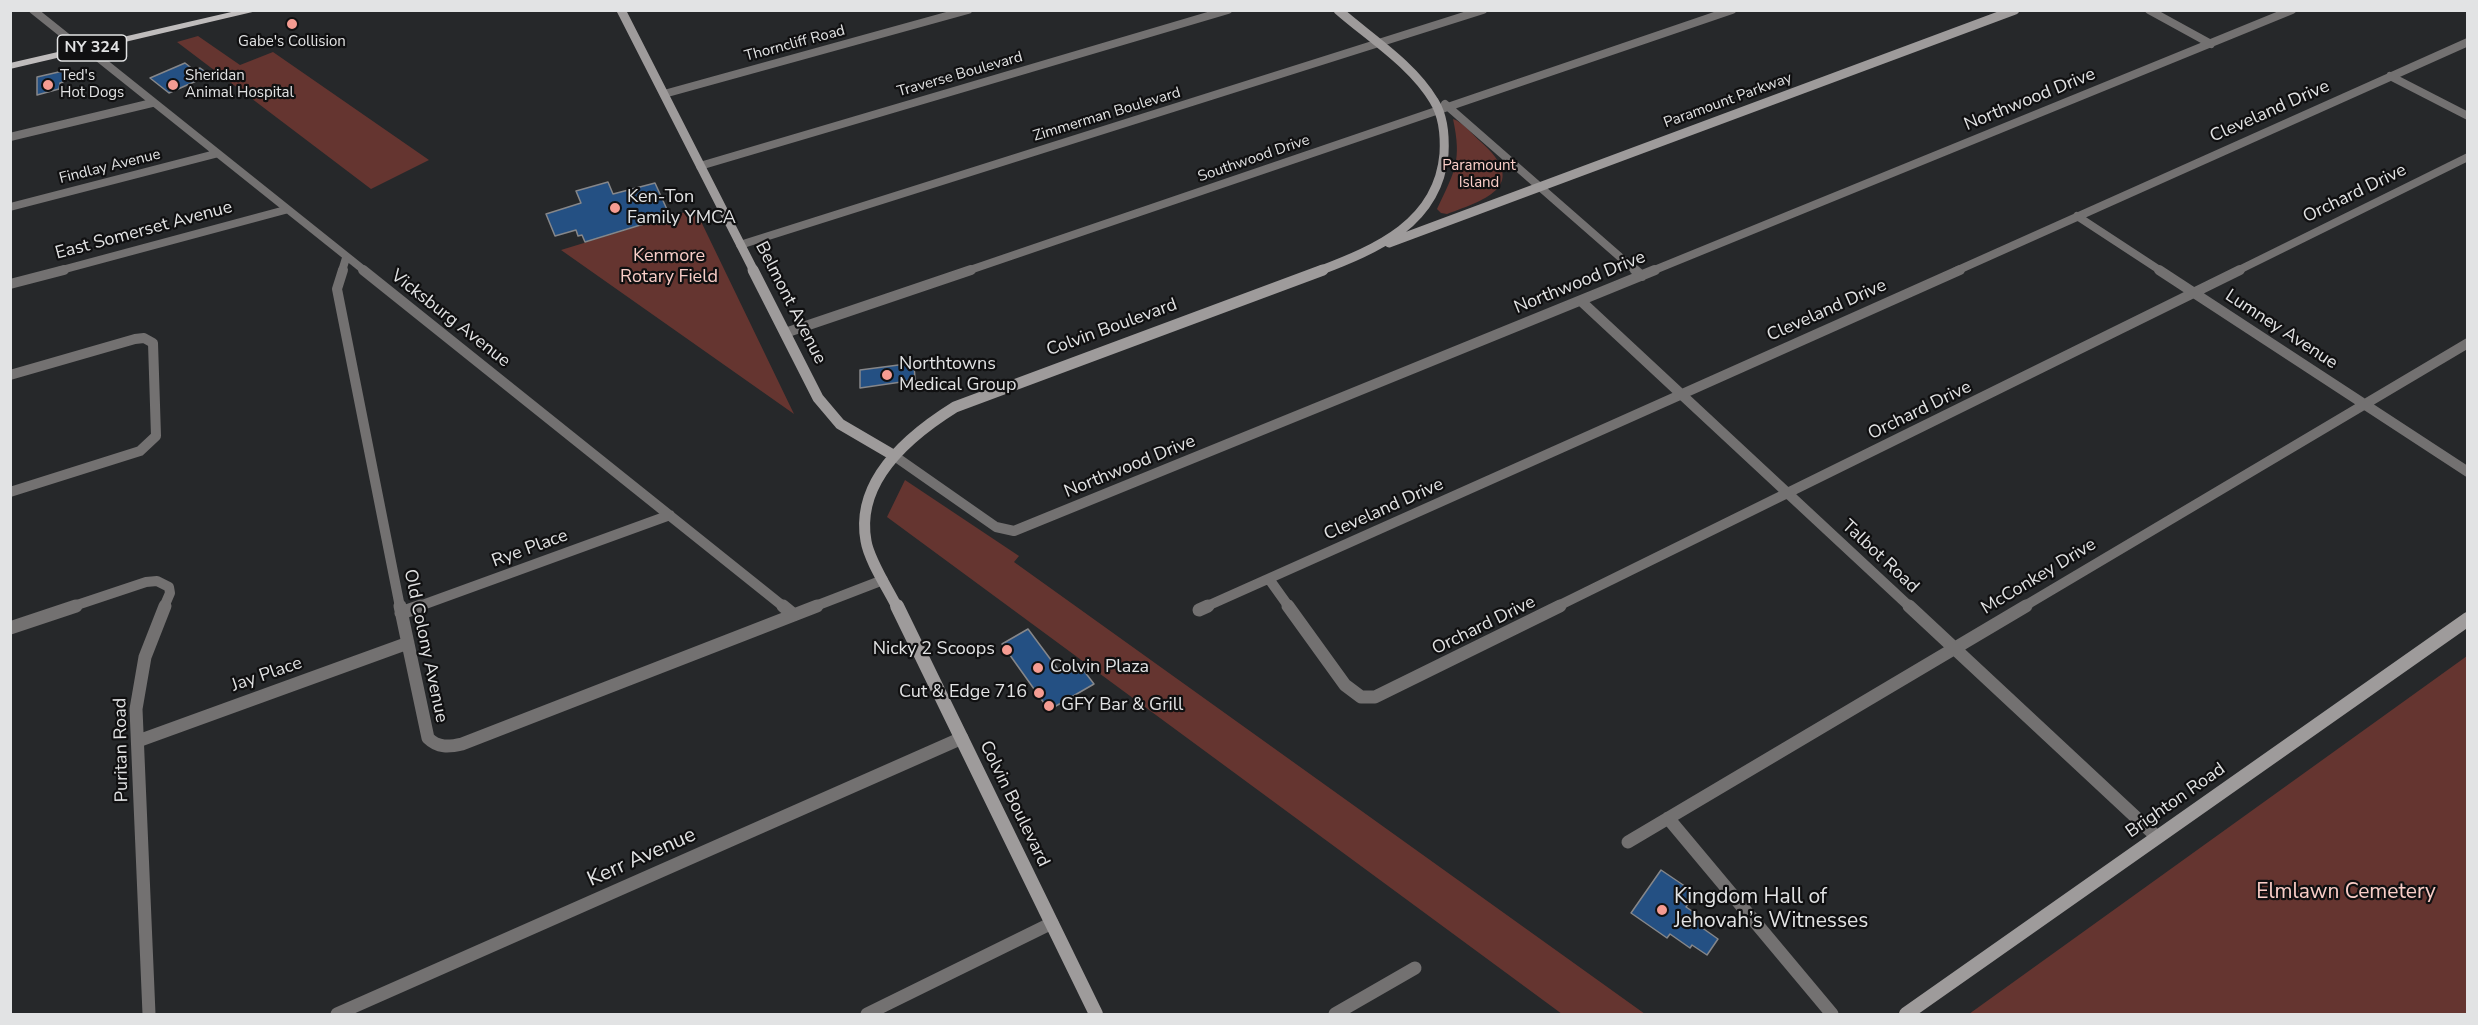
<!DOCTYPE html>
<meta charset="utf-8">
<style>
body{margin:0}
#map{position:relative;width:2478px;height:1025px;overflow:hidden;background:#26282a;font-family:"Nunito Sans",sans-serif}
canvas{display:block}
.frame{position:absolute;inset:0;border:12px solid #e2e3e4;pointer-events:none}
</style>
<div id="map">
<canvas width="2478" height="1025"></canvas>
<div class="frame"></div>
</div>
<script>
const c = document.querySelector('canvas').getContext('2d');
c.lineJoin = 'round';
function paint(path, color) { c.fillStyle = color; c.fill(path, 'evenodd'); }
function strokePath(path, color, width, dash) { c.strokeStyle = color; c.lineWidth = width; c.lineCap = dash ? 'butt' : 'round'; c.setLineDash(dash || []); c.stroke(path); }
function drawText(font, color, halo, rows, align = 'center') {
  c.font = font + ' "Nunito Sans",sans-serif'; c.lineWidth = 4.5; c.setLineDash([]); c.textBaseline = 'middle'; c.strokeStyle = halo; c.fillStyle = color; for (const [text, x, y, turn = 0] of rows) {
    c.save(); c.translate(x, y); c.rotate((+turn || 0) * Math.PI / 180); c.textAlign = isNaN(turn) ? turn : align; if (halo) c.strokeText(text, 0, 0); c.fillText(text, 0, 0); c.restore();
  }
}
const green = new Path2D(`
 M198,36l42,29 33,-13 156,108 -58,29 -194,-147z
 M1453,119c10,3 20,16 28,23 48,43 7,57 -34,72l-6,-1 -4,-4c18,-38 25,-48 16,-90z
 M695,209l99,205 -233,-164z
 M905,480l114,76 -5,6 631,452h-83l-675,-497z
 M2467,656v358h-498z`);
const building = new Path2D(`
 M185,63l9,7 6,-2 10,7 -41,18 -19,-15z
 M63,71v11l-3,1 -1,6 -22,6v-18z
 M608,182l5,12 42,-11 15,33 -85,26 -3,-7 -4,1 -2,-6 -21,6 -9,-22 35,-11 -5,-12z
 M914,363l1,17 -55,8v-18z
 M1028,629l32,43 18,-9 16,21 -45,26 -47,-66z
 M1661,870l34,23 -9,14 19,13 -4,7 17,12 -11,16 -15,-10 -2,3 -20,-14 -3,4 -36,-25z`);
const streetFar2 = new Path2D(`
 M33,10l40,32 23,14 269,215
 M2149,10l62,34
 M2390,76l78,40
 M664,94l304,-84
 M1445,104l191,167
 M10,137l142,-34
 M700,166l528,-156
 M10,207l205,-53
 M2077,216l84,55
 M740,245l743,-235
 M58,271l227,-61
 M342,271l4,-13
 M967,271l765,-261
 M1652,271l640,-261
 M1956,271l512,-229
 M2237,271l231,-114`);
const streetFar1 = new Path2D(`
 M343,270l-6,19 63,318
 M363,270l421,337
 M1635,270l7,6
 M2159,270l309,202
 M10,284l54,-14
 M1581,301l329,306
 M785,333l186,-63
 M10,375l125,-36 9,-1 9,5 3,93 -16,15 -130,41
 M893,455l103,72 18,4 641,-261
 M1269,579l20,28
 M71,607l75,-25 11,-1 12,6 1,6 -6,14
 M417,607l253,-92
 M813,607l70,-27
 M1205,607l755,-337
 M1556,607l684,-337
 M2023,607l445,-264`);
const street = new Path2D(`
 M400,606l28,132c10,10 21,9 34,6l355,-138
 M783,606l11,9
 M1288,606l57,79 16,12h14l185,-91
 M1909,606l248,231
 M1199,610l9,-4
 M401,613l20,-7
 M10,628l66,-22
 M138,741l270,-98
 M1668,818l164,196
 M1628,842l398,-236
 M149,1014l-13,-305 9,-52 20,-51
 M337,1014l625,-276
 M867,1014l185,-91
 M1335,1014l80,-46`);
const secondaryFar2 = new Path2D(`
 M621,10l133,261
 M1389,243l626,-233
 M1319,271c58,-22 119,-48 125,-117 1,-18 0,-37 -10,-53 -22,-37 -64,-63 -96,-91`);
const secondaryFar1 = new Path2D(`
 M753,270l65,128 22,26 53,31
 M897,607c-9,-18 -28,-47 -31,-66 -11,-60 44,-106 89,-134l368,-137`);
const secondary = new Path2D(`
 M897,606l199,408
 M1906,1014l562,-395`);
const primary = new Path2D(`
 M240,10h21l-251,59v-6z`);
const markers = [
 [292,24,6,"#f59c92"],
 [48,85,6,"#f59c92"],
 [173,85,6,"#f59c92"],
 [615,208,6,"#f59c92"],
 [887,375,6,"#f59c92"],
 [1007,650,6,"#f59c92"],
 [1038,668,6,"#f59c92"],
 [1039,693,6,"#f59c92"],
 [1049,706,6,"#f59c92"],
 [1662,910,6,"#f59c92"]
];
const farPoinames = [
 ["Gabe's Collision",292,42,"center"],
 ["Ted's",60,76],
 ["Hot Dogs",60,93],
 ["Sheridan",185,76],
 ["Animal Hospital",185,93]
];
const farStreetnames = [
 ["Thorncliff Road",795,44,-15],
 ["Traverse Boulevard",960,75,-16],
 ["Paramount Parkway",1728,101,-20],
 ["Zimmerman Boulevard",1107,115,-17],
 ["Southwood Drive",1254,159,-19],
 ["Findlay Avenue",110,167,-14]
];
const farParknames = [
 ["Paramount",1479,166],
 ["Island",1479,183]
];
const shields = [
 [92,48,69]
];
const shieldNames = [
 ["NY 324",92,48]
];
const streetNames = [
 ["Northwood Drive",2030,100,-22],
 ["Cleveland Drive",2270,112,-24],
 ["Orchard Drive",2355,194,-26],
 ["East Somerset Avenue",144,231,-15],
 ["Northwood Drive",1580,283,-22],
 ["Belmont Avenue",790,303,63],
 ["Cleveland Drive",1827,311,-24],
 ["Vicksburg Avenue",450,319,38],
 ["Colvin Boulevard",1112,328,-20],
 ["Lumney Avenue",2281,330,33],
 ["Orchard Drive",1920,411,-26],
 ["Northwood Drive",1130,467,-22],
 ["Cleveland Drive",1384,510,-24],
 ["Rye Place",530,549,-20],
 ["Talbot Road",1880,557,43],
 ["McConkey Drive",2039,577,-31],
 ["Orchard Drive",1484,626,-26],
 ["Old Colony Avenue",425,646,78],
 ["Jay Place",267,675,-19],
 ["Puritan Road",122,750,-91],
 ["Brighton Road",2176,801,-35],
 ["Colvin Boulevard",1014,804,64]
];
const poiNames = [
 ["Ken-Ton",627,198],
 ["Family YMCA",627,219],
 ["Northtowns",899,365],
 ["Medical Group",899,386],
 ["Nicky 2 Scoops",995,650,"right"],
 ["Colvin Plaza",1050,668],
 ["Cut & Edge 716",1027,693,"right"],
 ["GFY Bar & Grill",1061,706]
];
const parkNames = [
 ["Kenmore",669,257],
 ["Rotary Field",669,278]
];
const nearStreetnames = [
 ["Kerr Avenue",642,858,-24]
];
const nearParknames = [
 ["Elmlawn Cemetery",2346,893]
];
const nearPoinames = [
 ["Kingdom Hall of",1674,898],
 ["Jehovah’s Witnesses",1674,922]
];
paint(green, '#653530');
paint(building, '#245083');
strokePath(building, '#86878a', 1.5);
strokePath(streetFar2, '#737171', 8);
strokePath(streetFar1, '#737171', 10);
strokePath(street, '#737171', 13);
strokePath(secondaryFar2, '#9e9b9b', 9);
strokePath(secondaryFar1, '#9e9b9b', 11);
strokePath(secondary, '#9e9b9b', 14);
paint(primary, '#bfbcbc');
for (const [x, y, r, color] of markers) { const dot = new Path2D(); dot.arc(x, y, r, 0, 2 * Math.PI); c.fillStyle = color; c.fill(dot); strokePath(dot, '#101011', 2); }
drawText('15px', '#e2e3e4', '#101011', farPoinames, 'left');
drawText('15px', '#e2e3e4', '#101011', farStreetnames);
drawText('15px', '#facec8', '#101011', farParknames);
for (const [x, y, w] of shields) { const box = new Path2D(); box.roundRect(x - w / 2, y - 13, w, 26, 4.5); c.fillStyle = '#101011'; c.fill(box); strokePath(box, '#e2e3e4', 1.5); }
drawText('bold 16px', '#e2e3e4', null, shieldNames);
drawText('18px', '#e2e3e4', '#101011', streetNames);
drawText('18px', '#e2e3e4', '#101011', poiNames, 'left');
drawText('18px', '#facec8', '#101011', parkNames);
drawText('21px', '#e2e3e4', '#101011', nearStreetnames);
drawText('21px', '#facec8', '#101011', nearParknames);
drawText('21px', '#e2e3e4', '#101011', nearPoinames, 'left');
</script>
